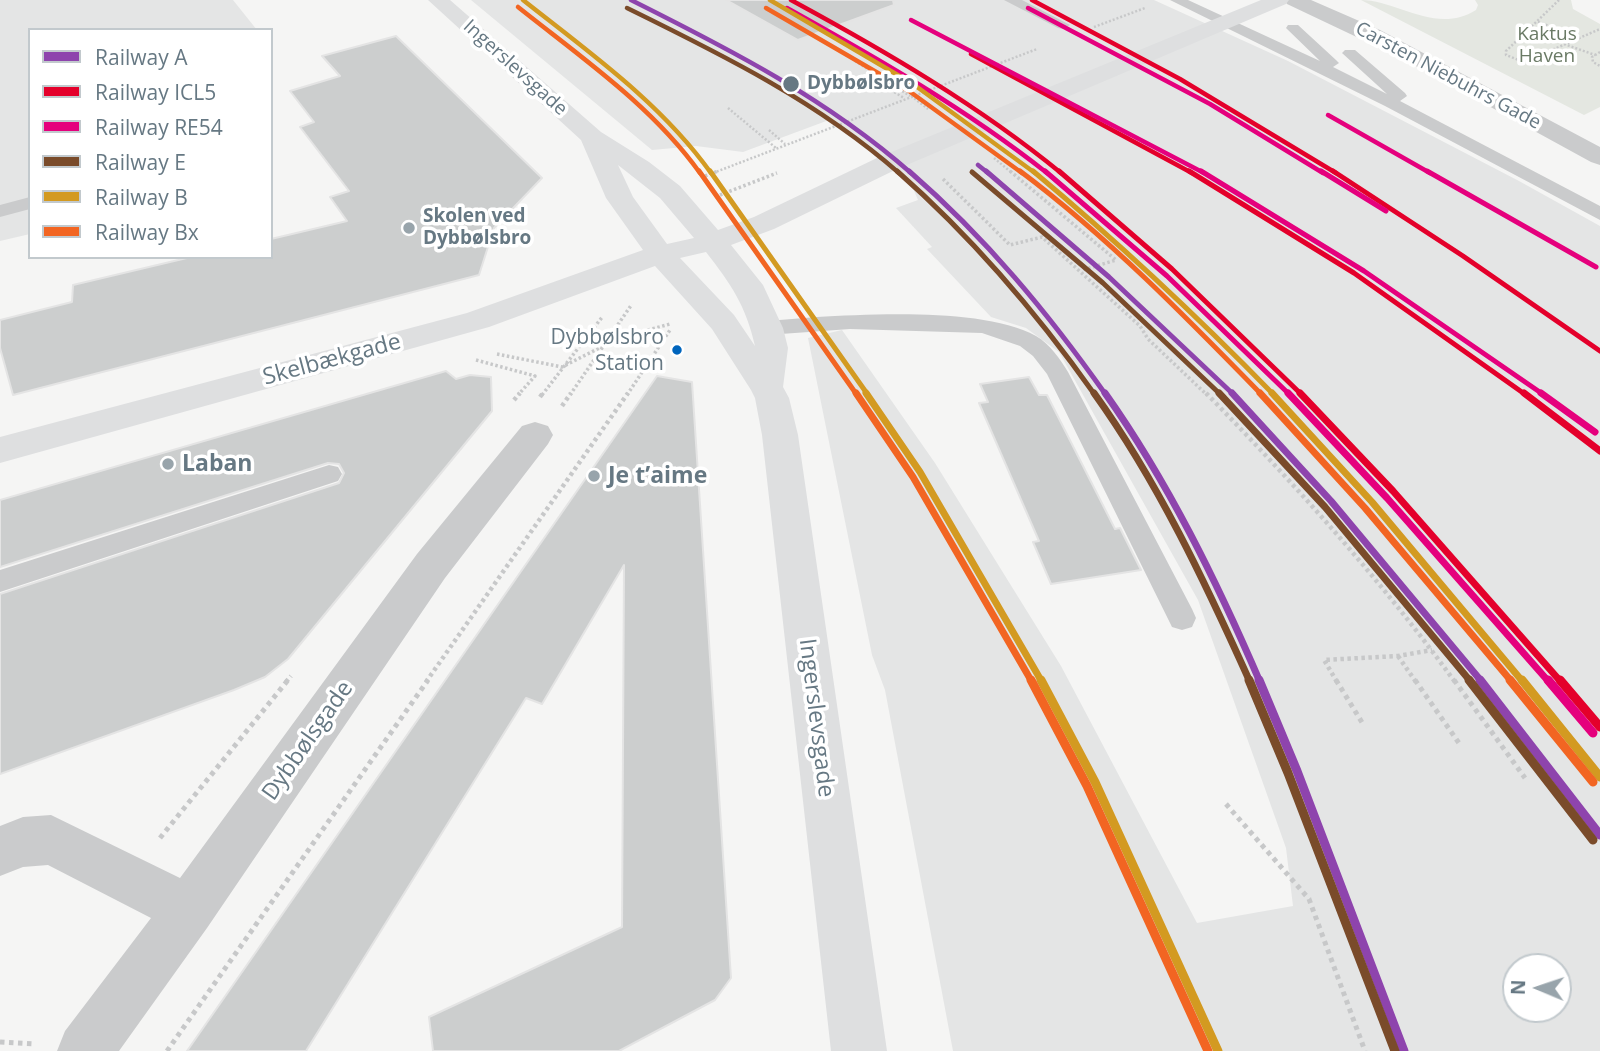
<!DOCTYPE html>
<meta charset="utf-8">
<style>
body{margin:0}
#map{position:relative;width:1600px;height:1051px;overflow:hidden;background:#f5f5f4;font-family:"Open Sans",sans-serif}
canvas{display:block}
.legend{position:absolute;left:28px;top:28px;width:245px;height:231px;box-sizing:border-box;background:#fff;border:2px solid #c2c9cd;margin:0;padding:9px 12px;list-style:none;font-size:21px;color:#667883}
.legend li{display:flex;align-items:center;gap:14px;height:35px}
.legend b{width:35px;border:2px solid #c2c9cd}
.north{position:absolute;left:1502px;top:953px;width:70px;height:70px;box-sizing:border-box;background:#fff;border:2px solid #c2c9cd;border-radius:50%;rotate:272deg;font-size:19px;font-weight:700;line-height:28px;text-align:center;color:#667883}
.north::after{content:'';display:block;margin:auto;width:24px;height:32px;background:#98a4ab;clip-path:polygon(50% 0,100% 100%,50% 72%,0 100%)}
</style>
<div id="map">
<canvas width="1600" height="1051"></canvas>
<ul class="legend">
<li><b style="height:9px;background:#8e44ad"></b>Railway A</li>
<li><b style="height:9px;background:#e4002b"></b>Railway ICL5</li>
<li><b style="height:9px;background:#e5007d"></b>Railway RE54</li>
<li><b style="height:9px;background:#7a4b2a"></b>Railway E</li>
<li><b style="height:9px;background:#d39a21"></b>Railway B</li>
<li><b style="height:9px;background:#f26522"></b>Railway Bx</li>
</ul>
<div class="north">N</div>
</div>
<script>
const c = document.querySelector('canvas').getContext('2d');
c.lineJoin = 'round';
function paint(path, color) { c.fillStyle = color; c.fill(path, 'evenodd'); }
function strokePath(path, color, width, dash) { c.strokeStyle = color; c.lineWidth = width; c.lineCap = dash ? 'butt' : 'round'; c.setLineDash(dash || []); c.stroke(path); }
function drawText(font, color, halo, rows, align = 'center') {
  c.font = font + ' "Open Sans",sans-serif'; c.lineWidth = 7; c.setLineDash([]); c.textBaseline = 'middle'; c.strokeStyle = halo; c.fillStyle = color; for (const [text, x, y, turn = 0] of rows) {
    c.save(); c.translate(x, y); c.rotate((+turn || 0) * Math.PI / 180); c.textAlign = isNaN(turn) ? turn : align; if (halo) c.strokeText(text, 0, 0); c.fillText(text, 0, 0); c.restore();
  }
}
const built = new Path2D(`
 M0,0h233l24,30h-227v204l-30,7z
 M471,0h683l134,61 231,120 81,45v825h-647l-68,-361 -13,-35 -64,-317 34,-8 93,133 126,203 136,257 96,-17 -7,-58 -88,-248 -139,-248 -33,-24 -35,-11 -64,-68 5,-2 -36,-39 22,-8 -6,-14 -54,-45 -29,-21 -86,32 -47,-6 -44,4zM1516,967h42v42h-42z`);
const green = new Path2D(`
 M1361,0c36,0 75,35 115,10l2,-5 -3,-5h96l2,9 27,15v83l-16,8z`);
const building = new Path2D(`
 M726,0h167l1,5 -96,35z
 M396,36l146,142 -48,50 -15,47 -466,120 -13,-47v-28l72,-18 1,-17 118,-28h80v-18l76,-18 -17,-24 19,-6 -49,-64 14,-5 -24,-31 50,-15 -18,-20z
 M446,371l10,8 14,-4 21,2 1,34 -204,248 -23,18 -31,13 -234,84v-180l339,-111 5,-10 -5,-9 -11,-1 -328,104v-67z
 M657,376l35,6 39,596 -16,22 -96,51h-186l-4,-34 193,-90 2,-362 -82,139 -16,-6 -220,353h-119z
 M1029,377l10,18h8l68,134 5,-1 21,42 -90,14 -18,-42 6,-1 -60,-138 9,-1 -8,-18z`);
const pathFar3 = new Path2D(`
 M1559,0l-53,51v4l15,6 8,-1 71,-31
 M1538,22l39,14
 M1094,27l51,-19
 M1564,44l31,11
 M1600,52l-8,5 1,5 7,4
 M855,61l55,35
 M884,86l20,12
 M908,88l6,10 14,11
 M728,108l48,40
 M769,130l16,14
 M994,158l18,15
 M713,173l324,-124`);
const pathFar2 = new Path2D(`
 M1010,171l106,89 -33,10
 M705,176l13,-5
 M943,179l67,66 32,-8 98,89 8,13 59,56
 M720,195l57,-22
 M497,354l65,13 57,-29 51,-14
 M476,360l59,16 -17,19
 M542,395l61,-79
 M570,395l62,-91
 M627,395l43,-65`);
const pathFar1 = new Path2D(`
 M1206,393c89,91 174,186 249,289
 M540,397l3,-4
 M514,400l6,-7
 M562,406l9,-13
 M1398,656l18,26
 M286,682l5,-6
 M426,682l202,-289
 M1337,682l-13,-22 74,-4 34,-6`);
const path = new Path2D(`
 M1336,680l27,44
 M1415,680l46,66
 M1454,680l71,98
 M1226,804l83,95 56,152
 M160,838l128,-158
 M0,1042l34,2
 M167,1051l261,-371`);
const lane = new Path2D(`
 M1004,0h18l48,25 -7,4 -5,-1z
 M1170,0h18l132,61 -34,-33 2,-3h10l38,35 3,3 -6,4 54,27 -45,-41 3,-3h10l50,43 2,3 -7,5 200,105v14l-215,-114z
 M30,197v12l-30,8v-12z
 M817,317c59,-3 168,-9 219,19 14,8 24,23 32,36l124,237 4,9 -4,9 -10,3 -10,-3 -125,-253 -14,-18 -13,-10 -38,-13 -132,-4 -83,6 -8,-2 -3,-5 3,-5 8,-2z
 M329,465l9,2 4,7 -4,7 -338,111v-22z`);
const street = new Path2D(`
 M1284,0h27l69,30 220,117v18l-9,-3 -188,-103 -116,-55z
 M535,422l13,4 5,9 -5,9 -103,134 -238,350 -88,123h-62l8,-20 86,-113 -103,-53 -25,2 -23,9v-50l23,-9 28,-2 129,63 237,-324 105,-128z`);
const secondary = new Path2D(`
 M428,0h22l151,132 48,30 31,24 38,44 36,-13 123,-59 384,-158h28l-3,4 -391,166 -121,59 -43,16 32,40 20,43 5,20 -5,39 6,11 9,37 89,616h-56l-69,-616 -7,-37 -4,-8 -39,-61 -57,-63 -166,61 -489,136v-26l467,-124 176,-63 -37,-52 -25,-58zM618,165l42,33 34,40 -27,6 -34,-47zM706,252c25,32 40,54 49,94l-21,-31 -54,-57z`);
const rail1Far3 = new Path2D(`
 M631,0c100,50 196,99 280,173
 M978,165l10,8`);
const rail1Far2 = new Path2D(`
 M909,171c77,67 139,142 197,224
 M986,171l123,106 125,118`);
const rail1Far1 = new Path2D(`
 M1105,393c63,89 112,189 155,289
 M1232,393l99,108 151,181`);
const rail1 = new Path2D(`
 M1259,680l38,91 107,280
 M1480,680l120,155`);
const rail2Far3 = new Path2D(`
 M791,0c94,51 187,105 270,173
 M1032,0l148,79 156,94
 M971,54l221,119`);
const rail2Far2 = new Path2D(`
 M1059,171l113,98 130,126
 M1189,171l165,102 172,122
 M1333,171l130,85 137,95`);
const rail2Far1 = new Path2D(`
 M1300,393l93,98 168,191
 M1524,393l76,58`);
const rail2 = new Path2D(`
 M1560,680l40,47`);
const rail3Far3 = new Path2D(`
 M787,8c90,50 179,101 260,165
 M1028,8l182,96 113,69
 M911,20l293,153
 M1328,115l102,58`);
const rail3Far2 = new Path2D(`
 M1045,171l122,105 123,119
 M1201,171l163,100 180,124
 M1321,171l65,40
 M1427,171l169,96`);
const rail3Far1 = new Path2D(`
 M1288,393l99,105 162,184
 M1541,393l54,39`);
const rail3 = new Path2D(`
 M1548,680l45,53`);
const rail4Far3 = new Path2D(`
 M627,8c96,47 191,94 272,165`);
const rail4Far2 = new Path2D(`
 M897,171c76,67 140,142 198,224
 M972,172l131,111 118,112`);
const rail4Far1 = new Path2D(`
 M1094,393c64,89 111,189 156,289
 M1219,393l106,114 146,175`);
const rail4 = new Path2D(`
 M1249,680l39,93 107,278
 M1469,680l124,160`);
const rail5Far3 = new Path2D(`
 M523,0c67,53 138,103 188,173
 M770,0l143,84 122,89`);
const rail5Far2 = new Path2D(`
 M710,171l158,224
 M1033,171c85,71 164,145 241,224`);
const rail5Far1 = new Path2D(`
 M866,393l54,79 122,210
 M1272,393l100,109 151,180`);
const rail5 = new Path2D(`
 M1041,680l54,102 123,269
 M1522,680l78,97`);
const rail6Far3 = new Path2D(`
 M518,7c64,51 134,99 182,166
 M766,8l143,83 113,82`);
const rail6Far2 = new Path2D(`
 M699,171l158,224
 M1020,171c88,66 166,146 242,224`);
const rail6Far1 = new Path2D(`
 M856,393l57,84 119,205
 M1260,393l105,115 147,174`);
const rail6 = new Path2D(`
 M1031,680l56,106 121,265
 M1510,680l83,102`);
const markers = [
 [791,84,9,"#667883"],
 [409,228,7,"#98a4ab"],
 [677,350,6,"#0065bd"],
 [168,464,7,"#98a4ab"],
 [594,476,7,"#98a4ab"]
];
const farParknames = [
 ["Kaktus",1547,35],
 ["Haven",1547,57]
];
const farStreetnames = [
 ["Ingerslevsgade",515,68,42],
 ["Carsten Niebuhrs Gade",1448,76,28]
];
const farStopnames = [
 ["Dybbølsbro",807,84]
];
const farPoinames = [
 ["Skolen ved",423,217],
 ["Dybbølsbro",423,239]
];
const busNames = [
 ["Dybbølsbro",664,338],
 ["Station",664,364]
];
const streetNames = [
 ["Skelbækgade",332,360,-15],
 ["Ingerslevsgade",816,718,83],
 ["Dybbølsgade",308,741,-55]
];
const poiNames = [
 ["Laban",182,464],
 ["Je t’aime",608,476]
];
paint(built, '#e4e5e5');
paint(green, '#e4e7e1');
paint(building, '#cccece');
strokePath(building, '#e4e4e4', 2);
strokePath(pathFar3, '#c7c8c9', 2.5, [2, 2]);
strokePath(pathFar2, '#c7c8c9', 3.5, [2.5, 2.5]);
strokePath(pathFar1, '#c7c8c9', 4.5, [3.5, 3.5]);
strokePath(path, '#c7c8c9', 5, [4.5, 4.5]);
paint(lane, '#cacbcc');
paint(street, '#cacbcc');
paint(secondary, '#dedfe0');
strokePath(rail1Far3, '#8e44ad', 4.5);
strokePath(rail1Far2, '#8e44ad', 5);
strokePath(rail1Far1, '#8e44ad', 7);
strokePath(rail1, '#8e44ad', 9);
strokePath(rail2Far3, '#e4002b', 4.5);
strokePath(rail2Far2, '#e4002b', 5);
strokePath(rail2Far1, '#e4002b', 7);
strokePath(rail2, '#e4002b', 9);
strokePath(rail3Far3, '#e5007d', 4.5);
strokePath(rail3Far2, '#e5007d', 5);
strokePath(rail3Far1, '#e5007d', 7);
strokePath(rail3, '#e5007d', 9);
strokePath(rail4Far3, '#7a4b2a', 4.5);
strokePath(rail4Far2, '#7a4b2a', 5);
strokePath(rail4Far1, '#7a4b2a', 7);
strokePath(rail4, '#7a4b2a', 9);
strokePath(rail5Far3, '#d39a21', 4.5);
strokePath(rail5Far2, '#d39a21', 5);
strokePath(rail5Far1, '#d39a21', 7);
strokePath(rail5, '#d39a21', 9);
strokePath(rail6Far3, '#f26522', 4.5);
strokePath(rail6Far2, '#f26522', 5);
strokePath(rail6Far1, '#f26522', 7);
strokePath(rail6, '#f26522', 9);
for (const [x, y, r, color] of markers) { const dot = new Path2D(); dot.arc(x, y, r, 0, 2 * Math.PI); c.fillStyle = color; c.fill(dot); strokePath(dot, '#fff', 2.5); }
drawText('19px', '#6a7a65', '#fff', farParknames);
drawText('19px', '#667883', '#fff', farStreetnames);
drawText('bold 19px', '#667883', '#fff', farStopnames, 'left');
drawText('bold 19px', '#667883', '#fff', farPoinames, 'left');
drawText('21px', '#667883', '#fff', busNames, 'right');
drawText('23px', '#667883', '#fff', streetNames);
drawText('bold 23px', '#667883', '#fff', poiNames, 'left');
</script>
